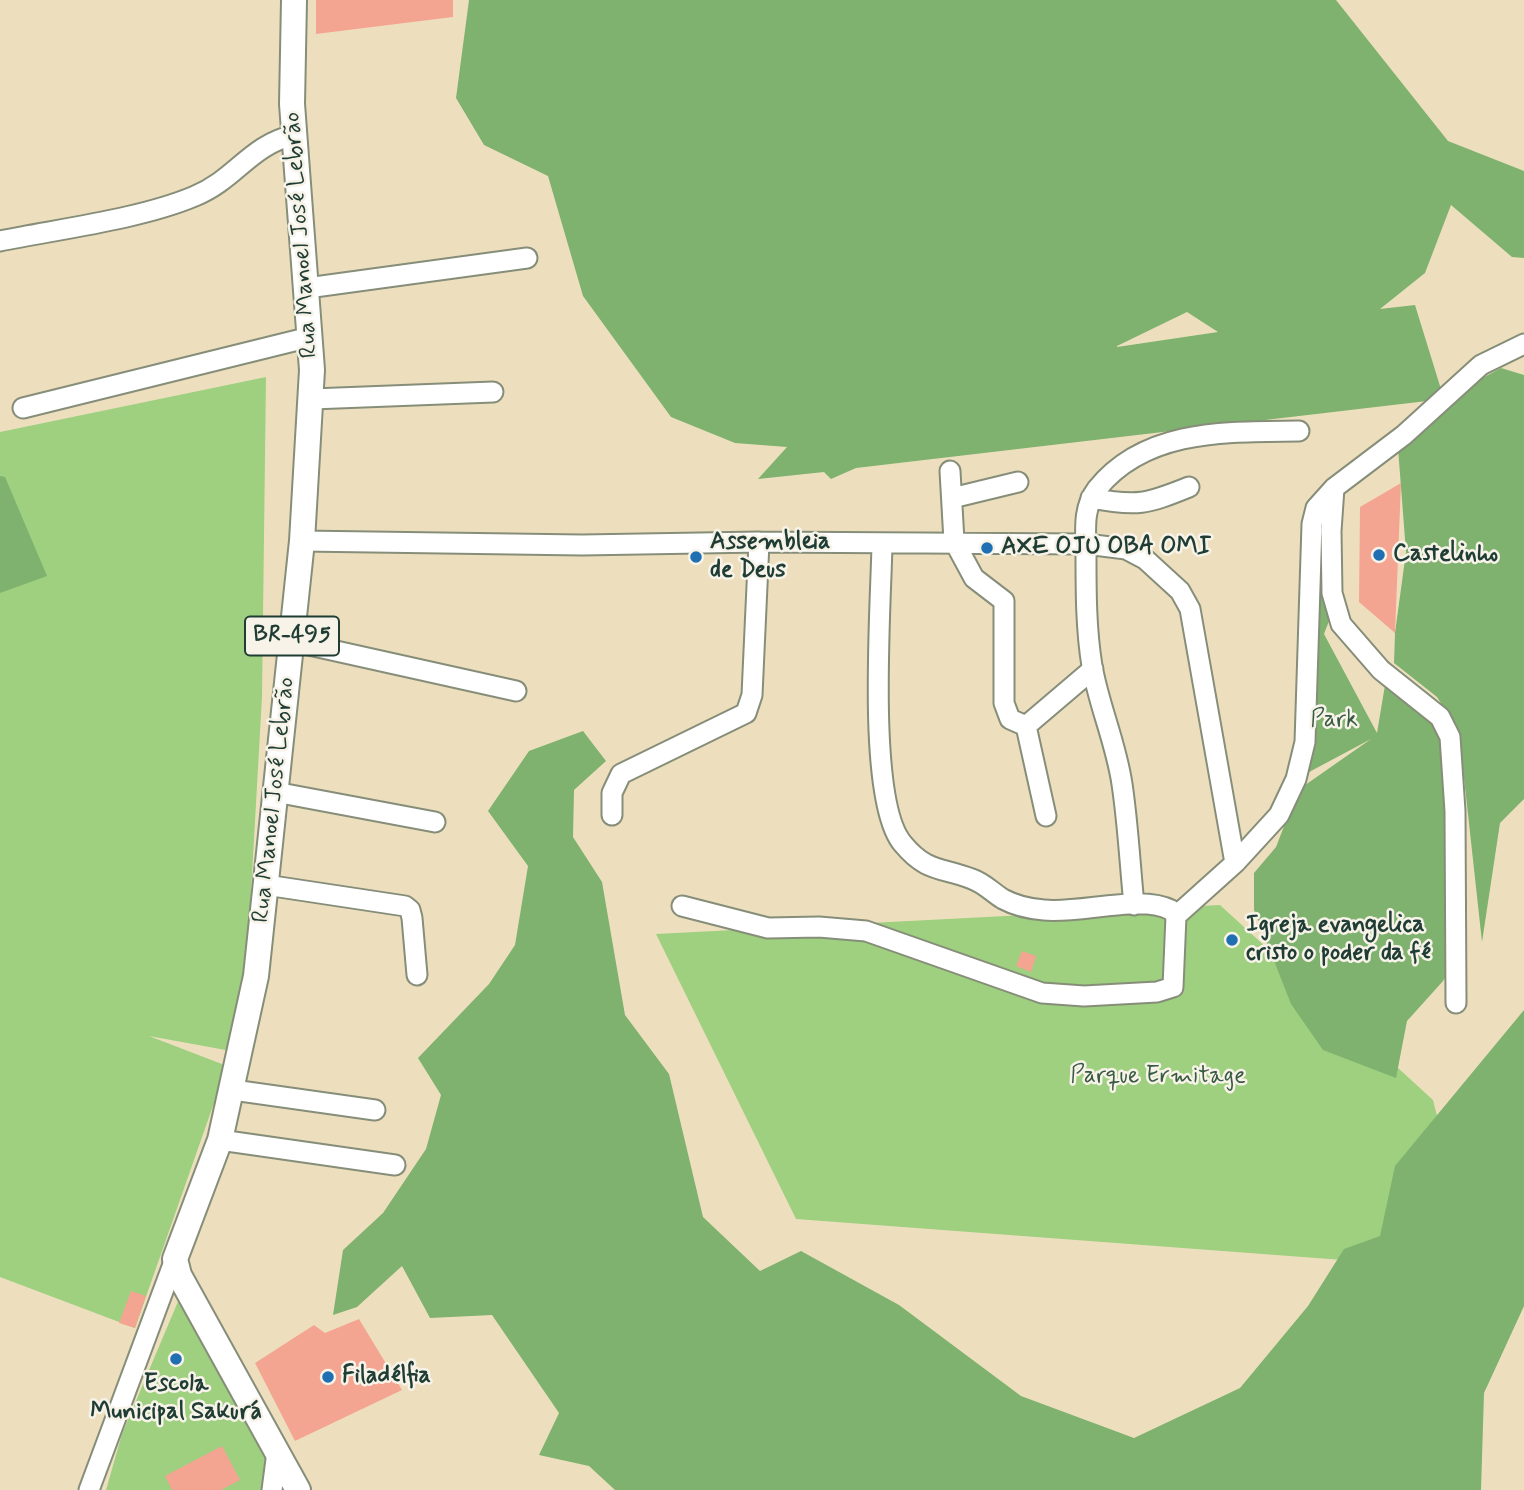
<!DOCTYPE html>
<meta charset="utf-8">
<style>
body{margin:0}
canvas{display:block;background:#eddfbe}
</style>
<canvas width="1524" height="1490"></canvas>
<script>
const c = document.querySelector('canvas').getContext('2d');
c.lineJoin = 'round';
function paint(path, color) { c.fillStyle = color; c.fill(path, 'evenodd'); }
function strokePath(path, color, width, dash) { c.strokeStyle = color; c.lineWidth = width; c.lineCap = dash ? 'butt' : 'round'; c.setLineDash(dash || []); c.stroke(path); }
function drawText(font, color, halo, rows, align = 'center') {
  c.font = font + ' Mynerve,sans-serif'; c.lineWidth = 5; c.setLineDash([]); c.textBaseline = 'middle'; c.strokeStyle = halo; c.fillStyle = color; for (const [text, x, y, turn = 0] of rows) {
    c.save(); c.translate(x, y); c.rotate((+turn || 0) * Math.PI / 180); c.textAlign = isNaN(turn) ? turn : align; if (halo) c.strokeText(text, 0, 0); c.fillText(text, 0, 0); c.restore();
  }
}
const green = new Path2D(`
 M266,377l-4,320 -20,356 -93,-17 78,30 -92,262 -135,-51v-845z
 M1220,905l213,195 43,170 -680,-51 -140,-285z
 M185,1285l121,205h-200l16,-56z`);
const forest = new Path2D(`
 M469,0h867l112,141 76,30v87l-12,-1 -61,-52 -26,68 -45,36 35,-4 29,94 -588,69 -25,11 -7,-7 -66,7 29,-32 -52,-4 -64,-26 -88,-121 -35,-120 -64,-31 -28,-47zM1187,312l31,20 -101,15v-1z
 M1501,368l23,7v424l-24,24 -18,119 -23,-210 -22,-35 -43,-34 1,-30 11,-81 -8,-104 51,-52z
 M0,476l5,1 42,99 -47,17z
 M1323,499l11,109 -10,26 53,99 9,-54 38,29 18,27 20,215 -19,31 -36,40 -11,57 -73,-28 -32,-46 -37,-94v-37l22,-26 22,-57 73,-51 -75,40z
 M583,731l23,30 -32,29 -1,47 29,45 23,133 44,59 34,143 57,54 41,-20 98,54 122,91 113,42 106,-50 68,-82 36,-57 36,-13 15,-70 129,-156v296l-40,87 -3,97h-866l-26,-24 -50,-11 20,-42 -67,-98 -62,3 -28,-52 -45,41 -24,8 10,-65 40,-37 43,-64 15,-54 -23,-37 71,-74 26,-39 13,-79 -40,-55 41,-60z`);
const building = new Path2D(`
 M316,0h137v17l-137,17z
 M1401,483l-6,150 -36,-31 1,-95z
 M1022,951l14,5 -5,16 -15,-6z
 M131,1291l15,5 -11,32 -16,-5z
 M359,1319l43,71 -107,51 -40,-78 59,-38 11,8z
 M222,1446l18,34 -19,10h-49l-7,-14z`);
const minor = new Path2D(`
 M0,241c59,-12 141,-22 195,-45 41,-17 55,-51 99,-61
 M307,288l220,-30
 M312,399l181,-7
 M23,408l287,-71
 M950,471l4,70 20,37 30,23v102l6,16 16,7 67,-57
 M1334,488l-3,43 1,62 9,31 40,46 59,47 10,20 5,74 1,192
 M952,498l66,-16
 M1091,498c46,9 56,6 98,-11
 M302,541l280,4 177,-3 327,2 40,5 19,10 35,32 10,18 45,254
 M291,641l225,50
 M1026,726l20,90
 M275,792l160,30
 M612,815v-22l9,-19 125,-61 6,-18 7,-153
 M266,885l139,21 5,4 2,8 5,57
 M1134,905c-4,-40 -6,-81 -12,-121 -6,-41 -23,-78 -30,-118 -6,-37 -6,-74 -6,-111 0,-23 -4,-46 11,-66 49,-61 132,-57 202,-58
 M682,906l86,22 51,-1 47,4 176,62 42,3 73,-4 16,-5 3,-71 -5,-6c-30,-16 -91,4 -127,0 -14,-1 -28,-4 -41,-11 -10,-6 -19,-16 -31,-20 -30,-12 -45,-6 -69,-35 -37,-42 -22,-239 -21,-300
 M1176,916l59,-53 44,-48 17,-36 9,-37 7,-218 4,-16 18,-20 70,-53 77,-70 43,-21
 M233,1090l142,20
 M220,1140l175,25
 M89,1490l86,-231
 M272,1490l5,-38`);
const major = new Path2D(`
 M294,0l-2,104 20,266 -10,171 -46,435 -36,164 -45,119 4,16 119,215`);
const markers = [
 [987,548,7,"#1f6fb2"],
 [1379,555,7,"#1f6fb2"],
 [696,557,7,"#1f6fb2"],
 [1232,940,7,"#1f6fb2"],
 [176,1359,7,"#1f6fb2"],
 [328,1377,7,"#1f6fb2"]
];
const shields = [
 [292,636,94]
];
const shieldNames = [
 ["BR-495",292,636]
];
const streetNames = [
 ["Rua Manoel José Lebrão",302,235,-94],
 ["Rua Manoel José Lebrão",275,800,-84]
];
const poiNames = [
 ["Assembleia",710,543],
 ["de Deus",710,571],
 ["AXE OJU OBA OMI",1001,548],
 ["Castelinho",1393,555],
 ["Igreja evangelica",1246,926],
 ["cristo o poder da fé",1246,954],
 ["Filadélfia",342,1377],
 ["Escola",176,1385,"center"],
 ["Municipal Sakurá",176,1413,"center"]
];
const parkNames = [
 ["Park",1334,721],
 ["Parque Ermitage",1158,1077]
];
paint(green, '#9ed080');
paint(forest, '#7eb26e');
paint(building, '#f4a591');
strokePath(minor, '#868e79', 23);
strokePath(major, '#868e79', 28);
strokePath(minor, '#fff', 19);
strokePath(major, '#fff', 24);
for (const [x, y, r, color] of markers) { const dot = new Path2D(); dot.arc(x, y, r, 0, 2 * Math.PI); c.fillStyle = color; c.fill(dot); strokePath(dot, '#f7f3e8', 2.5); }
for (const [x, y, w] of shields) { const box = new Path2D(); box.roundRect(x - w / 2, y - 19.5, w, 39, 5); c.fillStyle = '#f7f3e8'; c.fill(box); strokePath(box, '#1f3d34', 2); }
drawText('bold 23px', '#1f3d34', null, shieldNames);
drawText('24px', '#1f3d34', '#f7f3e8', streetNames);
drawText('bold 24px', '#1f3d34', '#f7f3e8', poiNames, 'left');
drawText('24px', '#385a43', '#f7f3e8', parkNames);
</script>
